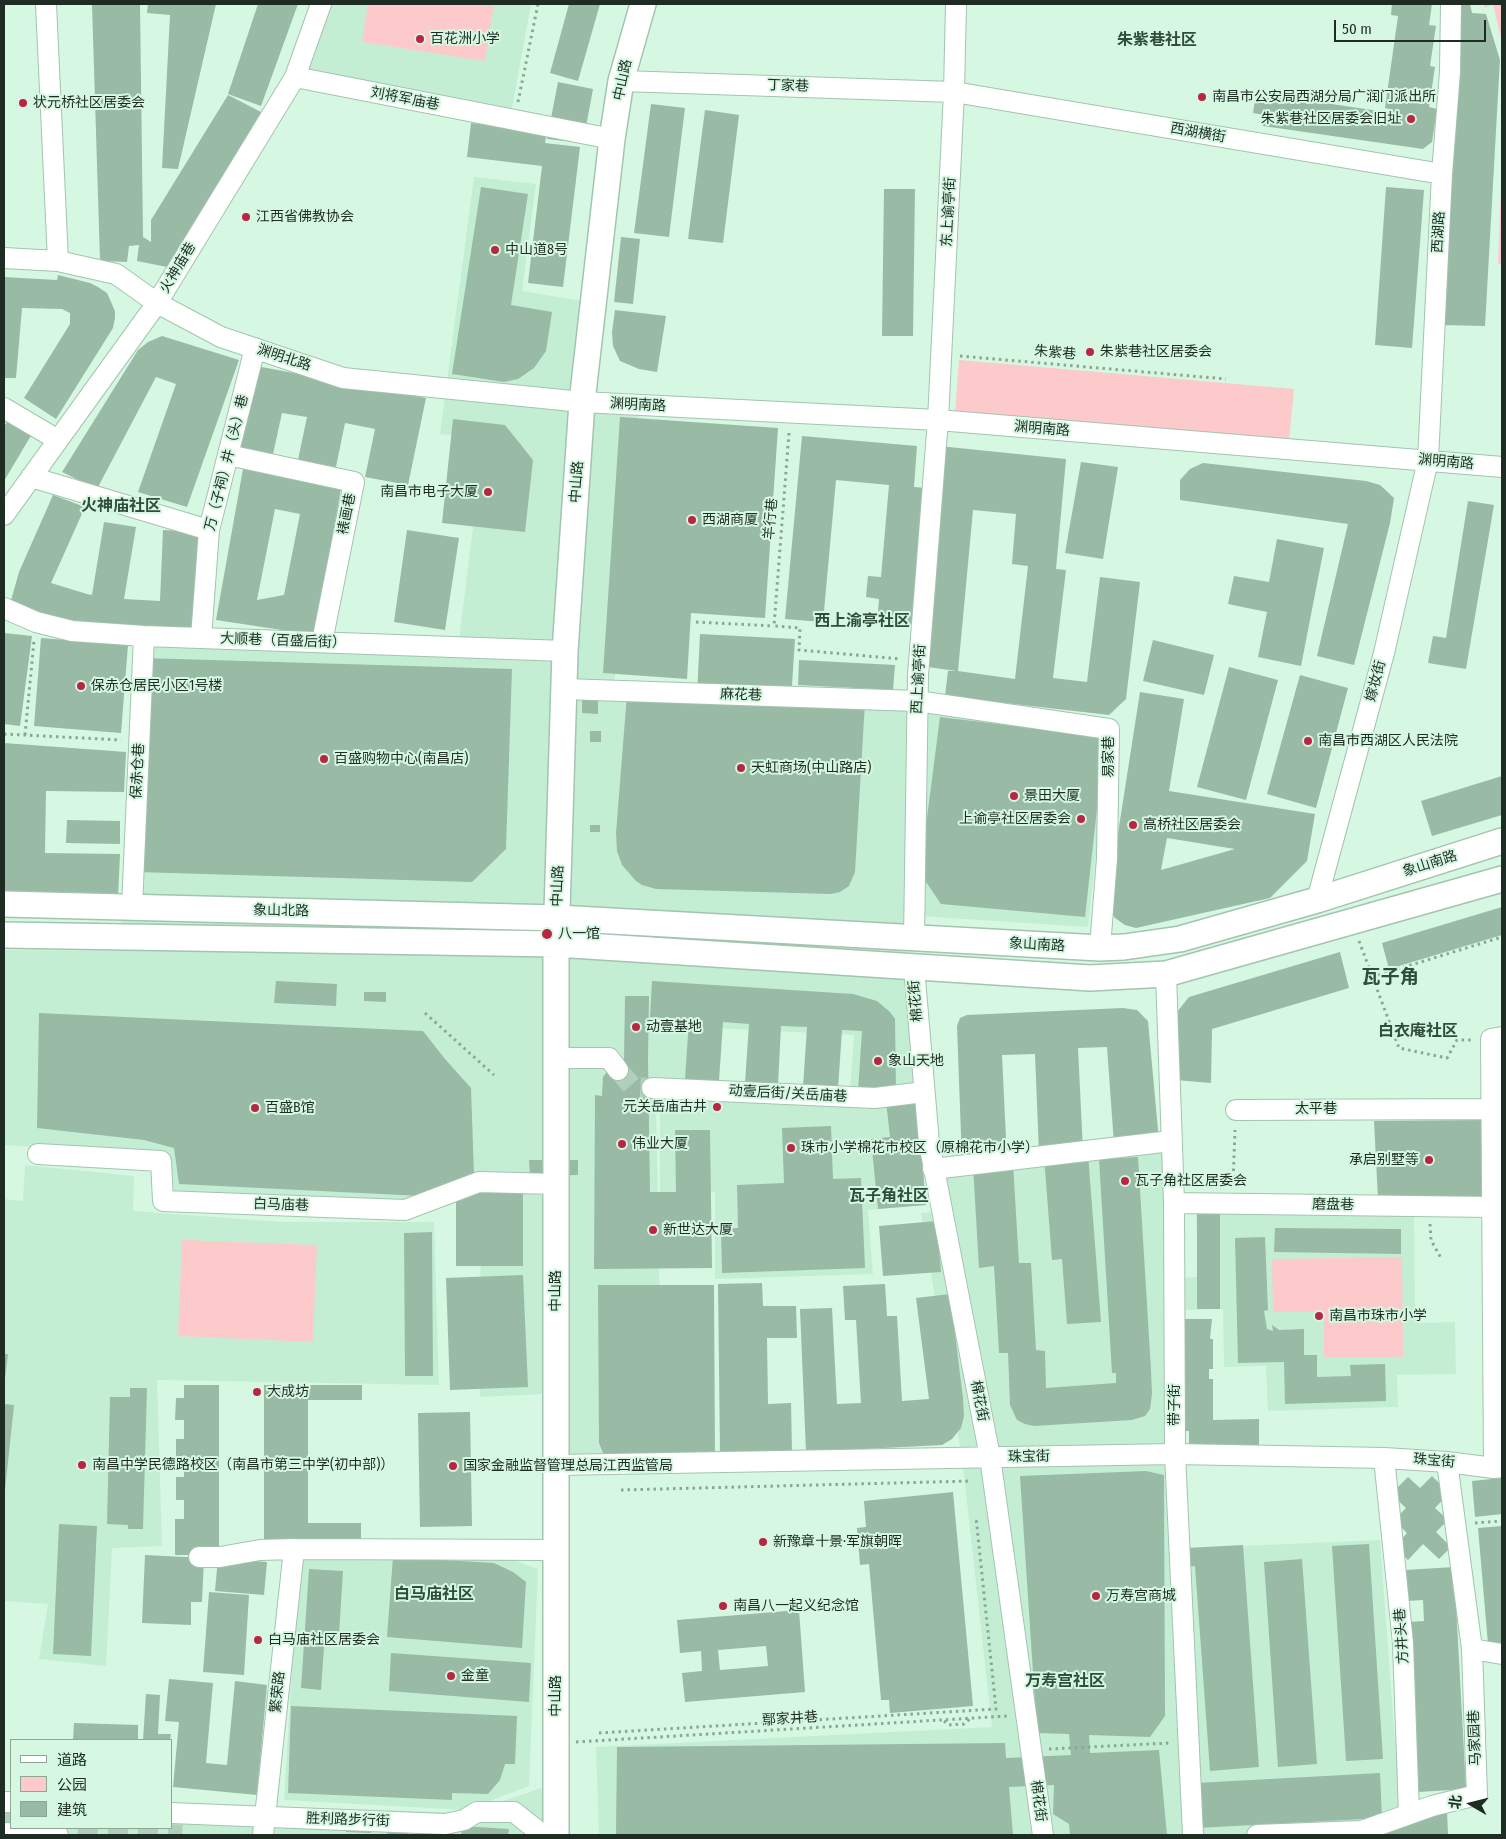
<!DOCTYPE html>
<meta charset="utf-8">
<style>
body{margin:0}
#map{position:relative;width:1506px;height:1839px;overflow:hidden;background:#d6f8e2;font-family:"Fira Sans Condensed","Noto Sans SC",sans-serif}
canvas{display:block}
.frame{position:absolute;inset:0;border:5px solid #1f2c24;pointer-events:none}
.legend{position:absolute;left:10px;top:1739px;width:162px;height:90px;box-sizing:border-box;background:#d6f8e2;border:1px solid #8da696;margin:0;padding:6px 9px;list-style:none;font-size:15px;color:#1f2c24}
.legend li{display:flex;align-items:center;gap:10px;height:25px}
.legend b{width:25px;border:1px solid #8da696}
.north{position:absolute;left:1446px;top:1779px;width:50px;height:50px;-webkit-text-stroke:4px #d6f8e2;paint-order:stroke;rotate:278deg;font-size:14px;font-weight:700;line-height:20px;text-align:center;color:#1f2c24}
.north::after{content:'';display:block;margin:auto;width:18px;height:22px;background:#1f2c24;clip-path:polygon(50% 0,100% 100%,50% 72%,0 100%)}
.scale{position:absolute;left:1334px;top:20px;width:152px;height:22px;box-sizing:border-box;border:2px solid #1f2c24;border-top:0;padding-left:6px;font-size:15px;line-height:18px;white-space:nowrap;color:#1f2c24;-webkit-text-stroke:4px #d6f8e2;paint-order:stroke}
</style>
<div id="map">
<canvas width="1506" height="1839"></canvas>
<div class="frame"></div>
<ul class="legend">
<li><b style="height:6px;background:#fff"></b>道路</li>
<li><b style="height:14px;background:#fdcacc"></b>公园</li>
<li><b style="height:14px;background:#99baa5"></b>建筑</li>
</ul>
<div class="north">北</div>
<div class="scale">50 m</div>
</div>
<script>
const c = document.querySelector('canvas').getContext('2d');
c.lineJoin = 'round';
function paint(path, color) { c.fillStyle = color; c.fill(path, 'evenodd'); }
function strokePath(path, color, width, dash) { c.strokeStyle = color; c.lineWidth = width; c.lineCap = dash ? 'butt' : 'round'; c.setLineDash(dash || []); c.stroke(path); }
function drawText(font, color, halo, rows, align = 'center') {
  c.font = font + ' "Fira Sans Condensed","Noto Sans SC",sans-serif'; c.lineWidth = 4; c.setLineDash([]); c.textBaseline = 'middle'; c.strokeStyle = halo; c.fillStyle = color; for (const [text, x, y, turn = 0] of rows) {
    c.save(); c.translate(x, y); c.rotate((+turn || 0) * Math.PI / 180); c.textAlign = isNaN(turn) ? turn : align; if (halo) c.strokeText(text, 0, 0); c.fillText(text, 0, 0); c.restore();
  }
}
const built = new Path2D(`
 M327,4h204l-20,110 -208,-39z
 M474,177l62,7 -14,107 60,10 -15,103 73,4 -26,280 491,35 -3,77 -14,127 -185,-12 14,175 -67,4 4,-59 -161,-8 -6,70 -31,2 7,371 -116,3 -2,-79 -65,3 1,-225 -77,32 -229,-9 -7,-40 -164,-10v-195l116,1 13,-306 324,11 27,-217 -44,-5z
 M917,1099l9,106 -58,5 5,64 -158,5v-87h-55v-92l217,5z
 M1163,1147l9,402 208,-9 20,269 -23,26h-778l-3,-88 396,-20 -29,-261 -42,-253 29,-2 -8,-44z
 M25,1165l109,11 -1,35 150,11h151l5,163 -282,-5 5,166 -50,2 -6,118 -67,-7 9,-55 -44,-3v-402l19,2z
 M1414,1211l1,112 40,-1 1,52 -59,1 1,32 -130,4 -2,-45 -42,1 -1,-58 -43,1 -1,-32 19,-1 -2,-65z
 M299,1549l204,7 35,13 -9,217 -63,24 -182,-10z
 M544,1787l2,48h-542v-42h7v35h160v-25l297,10z`);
const green = new Path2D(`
 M368,4h126l-9,57 -123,-19z
 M1484,4h18v39l-9,-39 -8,4z
 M1502,161v103h-4z
 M959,360l335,29 -5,52 -334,-29z
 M182,1240l135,5 -4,97 -135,-6z
 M1402,1257l1,100h-79v-45h-51l-1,-53z`);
const building = new Path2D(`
 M92,4h48l3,233 8,5v-22l77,-125 35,18 -84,149 -12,5 -30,-6 2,-16 -10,1 -2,16 -27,-1z
 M148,4h68l-38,165 -16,-1 8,-153 -23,-2z
 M258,4h40l-37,102 -33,-12z
 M569,4h31l-22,77 -28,-8z
 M1392,4h40l-3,21 7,1 -6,40 5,1 -6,40 8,2 -5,33 -9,7 -160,-23 2,-11 -12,-2 3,-20 137,20v-3l-8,-2 13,-92 -7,-1z
 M1457,4h13l2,9 14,1 14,46 -15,266 -45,-1z
 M558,82l35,7 -10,54 -36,-4z
 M651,104l34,4 -16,129 -35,-4z
 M705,110l34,5 -16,128 -35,-4z
 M471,123l76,9 -2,11 35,4 -17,140 -35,-4 14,-117 -75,-9z
 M481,187l47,7 -17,111 41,7 -6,39 -12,17 -16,11 -14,3 -52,-8z
 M1386,187l38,3 -12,158 -37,-3z
 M884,189h31l-2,147h-31z
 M621,237l19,2 -7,65 -19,-2z
 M58,275l32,8 8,4 9,6 8,18v7l-2,10 -57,91 -32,-21 46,-74v-11l-8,-4 -40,-1 -6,70h-12v-101l53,3z
 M615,310l51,6 -9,56 -18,-3 -19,-8 -7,-15 -1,-14z
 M162,336l77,24 -52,147 -49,-15 38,-108 -20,-7 -59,112 -35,-17 76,-122 10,-8z
 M251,365l175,33 -18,87 -43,-8 10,-48 -30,-6 -9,44 -38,-7 9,-43 -25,-4 -9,41 -38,-7z
 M620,417l158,11 -13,190 -74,-5 -4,66 -84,-6z
 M453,419l52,6 28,35 -8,72 -83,-9z
 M8,420l24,14 -28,47v-54z
 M802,436l115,10 -3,41 12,1 -12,139 -37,-3 2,-25 -13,-2 2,-21 13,1 8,-92 -53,-5 -13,142 -38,-3z
 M939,446l127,13 -10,110 10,1 -13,108 34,4 13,-105 40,5 -14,117 -17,16 -164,-19 3,-25h8l-35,-5zM973,510l43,4 -4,50 16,2 -13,113 -57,-8z
 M1081,462l37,5 -15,92 -38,-6z
 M1203,463l163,18 14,4 14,13 -4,25 -36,142 -37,-9 31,-132 -168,-24v-20l10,-11z
 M243,469l98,19 -26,147 -99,-15zM275,509l25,5 -16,81 -27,5z
 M53,495l32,12 -34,76 36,11 5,1 12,-73 32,5 -12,72 36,2 3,-71 36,2 -2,101 -129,-9 -58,-20 9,-32z
 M1468,501l26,4 -28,164 -38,-6 5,-27 13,2z
 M407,530l52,8 -14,92 -51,-8z
 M1277,539l47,9 -23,118 -43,-9 9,-45 -39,-8 6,-28 35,6z
 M4,633l28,3 -12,90 -16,-2z
 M700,634l95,5 -4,62 74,1 -10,170 -6,14 -9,6 -9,2 -175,-5 -14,-4 -6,-4 -14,-16 -5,-14 -1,-18 11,-139 70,1z
 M41,638l87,7 -7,88 -87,-7z
 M1153,640l61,15 -10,40 -61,-14z
 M143,658l369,11 -6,180 -34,33 -335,-10z
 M799,660l96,5 -2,25 -95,-5z
 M1229,667l49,13 -32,120 -49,-13z
 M1300,675l48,13 -32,120 -49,-14z
 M1140,692l44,7 -15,92 146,23 -8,47 -37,37 -134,30 -11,-3 -10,-7 -5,-7 -3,-7zM1167,838l68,11 -74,21z
 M582,695h16v19l-16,-1z
 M940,717l165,20 -20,180 -144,-13 -15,-22 -4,-26z
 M590,731h11v11h-11z
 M4,743l122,9 -2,40 -78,-1 -1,62 75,1 -2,43 -114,-2z
 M1502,776v39l-70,21 -11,-35z
 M67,820l53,1v23l-54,-1z
 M590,825h10v7h-10z
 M1502,907v28l-113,34 -7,-26z
 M1340,952l9,36 -137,41 -1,54 -35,-3 -1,-57 2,-11 12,-15z
 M276,981l61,3 -1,22 -62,-3z
 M652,981l201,13 24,7 13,11 5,7 1,73 -38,-1 4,-60 -20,-1 -4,59 -35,-2 4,-60 -26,-1 -3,59 -33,-2 4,-59 -26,-2 -4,59 -34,-2 4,-59 -39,-3z
 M364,992h22v10l-22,-1z
 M625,996h24l-1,63 2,133h26l-1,-62h35l2,138 -118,1 1,-174 7,1 1,-19 7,-9 14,-9z
 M1123,1008l14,2 11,11 11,120 -45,3 -7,-97 -29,1 5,103 -44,2 -4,-99 -33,1 5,105 -45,2 -5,-136 3,-8 7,-3z
 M39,1013l384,18 22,28 26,29 3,87 -53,21 -242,-12 -5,-36 -30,-8 -107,-12z
 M917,1099l9,106 -48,4 -7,-70 19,-2 -4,-36z
 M1483,1120v80l-105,-1 -4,-78z
 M831,1126l2,53 28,-1 4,90 -143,5 -1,-44 17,-1 -1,-43 47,-2 -2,-55z
 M1088,1154l13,168 -34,2 -5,-65 -10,1 -8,-103z
 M1138,1157l13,213 1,24 -2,15 -5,7 -13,4 -98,6 -9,-2 -8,-4 -7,-15 -2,-52h-9l-5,-87 -15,2 -6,-102 40,-2 6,99h12l5,87 9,1 1,37 70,-5v-10h-4l-13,-214z
 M529,1160h49v15l-48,1z
 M456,1193h67v73h-67z
 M1220,1213v96h-23v-95z
 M937,1221l4,51 -58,4 -4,-50z
 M1275,1228l126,1v25l-127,-2z
 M432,1232l1,144h-28l-1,-143z
 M1265,1237l3,73 -4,1 3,18 6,2 -1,-6 7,5 25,-1v26h13v22l34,-1 -1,-11 35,-1 1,37 -101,3 -1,-42 -46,1 -3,-125z
 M523,1275l5,112 -78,3 -4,-112z
 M762,1283l1,23h33l1,32h-30l1,66 23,-1 1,49 -72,2 -2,-170z
 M885,1284l2,32h10l5,85 27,-2 -13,-101 34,-4 13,104 1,18 -3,12 -9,11 -10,6 -136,7 -6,-143 32,-1 5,96 24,-1 -5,-83h-11l-2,-34z
 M598,1285h116l1,173 -101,1 -11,-6 -4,-10z
 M1177,1319h35l-2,20h3v30h-4v10h4v41l46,-1v29h-70v-17h-11z
 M4,1354h4l-3,25h-1z
 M184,1385h35v170h-44v-36h9v-19h-8v-23h8v-17h-8v-21h8v-19h-9l1,-22h8z
 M264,1385h98v15h-54v123h53v25h-97z
 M130,1388h17l-4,141h-15v-4l-21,-1 3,-127h20z
 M4,1404l10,1 -9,85h-1z
 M470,1412l2,114 -52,1 -2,-114z
 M1146,1471l18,4 1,241 -15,21 -61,-2 1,18 69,-3 8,85h-97l-1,-11 -16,-10 1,-29 -45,2 4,48h-397l1,-88 388,-4 1,15 65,-3 -2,-21 -32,-1 -17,-257z
 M1432,1476l17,17 -14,15 13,12 -12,12 15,15 -12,12 -16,-15 -15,16 -13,-13 12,-14 -13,-13 12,-12 -15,-14 17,-17 12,11z
 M1502,1478v36l-27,3 -3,-36z
 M953,1492l20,214 -83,7 -1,-13h-8l-12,-136 -9,1 -3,-37 9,-1 -2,-26z
 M59,1524l38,2 -6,130 -38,-2z
 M1502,1526v117l-14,1 -10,-116z
 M1369,1544l14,215 -37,2 -14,-215z
 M1243,1545l16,222 -49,4 -15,-205 -7,1 -2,-19z
 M145,1555l59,3 -2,44h-11v23l-49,-2z
 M393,1557l101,6 19,9 13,10 -4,66 -135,-11z
 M218,1558l49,4 -3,33 -49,-4z
 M1302,1559l15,205 -39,3 -14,-205z
 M1454,1567l12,222 -47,3 -10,-170 15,-1 -1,-21 -16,1 -2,-31z
 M309,1569l34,2 -4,63 -14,-1 -4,57 -20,-2z
 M209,1592l40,3 -5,80 -41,-3z
 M799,1610l6,82 -120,10 -3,-29 20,-2 -1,-20 -21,2 -3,-33zM766,1646l2,20 -48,4 -2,-20z
 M391,1653l140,10 -2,39 -140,-11z
 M169,1679l44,4 -7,80 21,2 8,-84 32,4 -10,110 -84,-8 6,-65 -14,-1z
 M146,1694l14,1 -2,39h13l-1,6h-27z
 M291,1706l226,10 -2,48h-10l-5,16 -12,14 -36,-1v7l-164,-7z
 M74,1723l64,2v15h-65z
 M1380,1773l2,45 -184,10 -2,-45z
 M1447,1810l1,25h-76z
 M347,1826l24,1v6l-25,-1z
 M462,1826l47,3 -1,6h-47z
 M388,1828l20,2v5h-21z
 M423,1828l17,1 -1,6h-17z`);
const minorTunnel = new Path2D(`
 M618,1070l15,17 19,1
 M4,1822l7,1
 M78,1828l104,7`);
const path = new Path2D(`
 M518,102l20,-98
 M960,356l266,23
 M789,433l-15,193 26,2 -1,22 102,9
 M696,622l78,4
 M4,734l117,6
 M25,735l9,-94
 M1359,941l40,107 48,10 10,-18h15
 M1372,977l130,-40
 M425,1013l69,62
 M1233,1184l2,-54
 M1430,1224l1,16 11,20
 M621,1490l351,-9
 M1475,1523l27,-2
 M944,1721l5,4 15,-1 7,-6
 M599,1733l397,-24 -20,-192
 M576,1742l431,-26
 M1049,1749l121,-6`);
const minor = new Path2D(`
 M46,4l12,257
 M295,77l317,62
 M621,81l333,11 488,82
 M4,258l54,3 58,13 41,29 64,34 122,41 239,24 356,18 564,47
 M4,408l54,32
 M228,455l126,27 -32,160
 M31,477l178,53
 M4,515l153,-212 138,-226 26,-73
 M4,608l32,14 36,9 72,5 421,15
 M201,638l8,-108 46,-182
 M564,689l353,12 192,28 -2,129 -7,90
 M1317,900l67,-247 44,-193 14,-286 8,-102 1,-68
 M132,907l12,-271
 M914,938l4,-263 20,-255 16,-328 2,-88
 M914,967l15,176 61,314 53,378
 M1166,974l8,229 1,251 18,381
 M556,1058h53l9,12
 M652,1088l223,10 49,-6
 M1236,1110l255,-1
 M38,1154l123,7 2,40 242,9 74,-28 77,2
 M933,1169l238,-28
 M1174,1203l317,4
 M1384,1458l19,185 6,171
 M556,1465l619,-11 209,4 63,4 47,6 8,-1
 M1494,1468l-3,-429 11,-2
 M199,1557h21l40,-7 34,-1 262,1
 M1472,1649l30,5
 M4,1802h7
 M171,1813l274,11 19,-4 13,-8h37l29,23
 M4,1833l54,2
 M263,1835l31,-286
 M1257,1835l105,-4 70,-25 45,-11 -5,-146 -25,-187`);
const major = new Path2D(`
 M4,904l553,14 543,30 24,-1 56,-8 137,-39 185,-59
 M4,935l552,9 534,34 76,-4 336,-95
 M556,1835v-891l9,-293 17,-249 30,-263 9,-58 22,-77`);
const markers = [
 [420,39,5,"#b82643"],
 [1202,97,5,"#b82643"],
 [23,103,5,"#b82643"],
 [1411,119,5,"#b82643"],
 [246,217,5,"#b82643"],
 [495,250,5,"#b82643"],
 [1090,352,5,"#b82643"],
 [488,492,5,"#b82643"],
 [692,520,5,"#b82643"],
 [81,686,5,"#b82643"],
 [1308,741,5,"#b82643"],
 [324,759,5,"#b82643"],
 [741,768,5,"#b82643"],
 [1014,796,5,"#b82643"],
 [1081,819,5,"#b82643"],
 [1133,825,5,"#b82643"],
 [547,934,6,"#b82643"],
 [636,1027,5,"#b82643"],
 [878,1061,5,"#b82643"],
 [717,1107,5,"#b82643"],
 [255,1108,5,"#b82643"],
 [622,1144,5,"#b82643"],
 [791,1148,5,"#b82643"],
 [1429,1160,5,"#b82643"],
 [1125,1181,5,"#b82643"],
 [653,1230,5,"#b82643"],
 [1319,1316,5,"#b82643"],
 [257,1392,5,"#b82643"],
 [82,1465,5,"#b82643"],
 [453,1466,5,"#b82643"],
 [763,1542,5,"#b82643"],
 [1096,1596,5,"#b82643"],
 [723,1606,5,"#b82643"],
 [258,1640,5,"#b82643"],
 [451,1676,5,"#b82643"]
];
const poiNames = [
 ["百花洲小学",430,39],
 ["南昌市公安局西湖分局广润门派出所",1212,97],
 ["状元桥社区居委会",33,103],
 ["朱紫巷社区居委会旧址",1401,119,"right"],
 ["江西省佛教协会",256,217],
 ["中山道8号",505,250],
 ["朱紫巷社区居委会",1100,352],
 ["南昌市电子大厦",478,492,"right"],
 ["西湖商厦",702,520],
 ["保赤仓居民小区1号楼",91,686],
 ["南昌市西湖区人民法院",1318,741],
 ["百盛购物中心(南昌店)",334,759],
 ["天虹商场(中山路店)",751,768],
 ["景田大厦",1024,796],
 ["上谕亭社区居委会",1071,819,"right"],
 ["高桥社区居委会",1143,825],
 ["八一馆",558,934],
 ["动壹基地",646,1027],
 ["象山天地",888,1061],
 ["元关岳庙古井",707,1107,"right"],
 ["百盛B馆",265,1108],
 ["伟业大厦",632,1144],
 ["珠市小学棉花市校区（原棉花市小学）",801,1148],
 ["承启别墅等",1419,1160,"right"],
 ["瓦子角社区居委会",1135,1181],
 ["新世达大厦",663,1230],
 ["南昌市珠市小学",1329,1316],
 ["大成坊",267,1392],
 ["南昌中学民德路校区（南昌市第三中学(初中部)）",92,1465],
 ["国家金融监督管理总局江西监管局",463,1466],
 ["新豫章十景·军旗朝晖",773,1542],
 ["万寿宫商城",1106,1596],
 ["南昌八一起义纪念馆",733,1606],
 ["白马庙社区居委会",268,1640],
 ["金童",461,1676]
];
const streetNames = [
 ["中山路",623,80,-78],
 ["丁家巷",788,86,2],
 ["刘将军庙巷",405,99,11],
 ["西湖横街",1198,133,10],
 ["东上谕亭街",949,212,-87],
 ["西湖路",1439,232,-87],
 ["火神庙巷",178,268,-59],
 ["朱紫巷",1055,353,5],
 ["渊明北路",284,358,18],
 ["渊明南路",638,405,3],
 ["渊明南路",1042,429,5],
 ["渊明南路",1446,462,5],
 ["万（子祠）井（头）巷",227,463,-76],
 ["中山路",577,482,-86],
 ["裱画巷",347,514,-79],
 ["羊行巷",771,519,-85],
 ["大顺巷（百盛后街）",283,641,2],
 ["西上谕亭街",919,679,-87],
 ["嫁妆街",1376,681,-75],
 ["麻花巷",741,695,2],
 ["易家巷",1109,757,-90],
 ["保赤仓巷",138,771,-87],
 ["象山南路",1430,864,-18],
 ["中山路",558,886,-88],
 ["象山北路",281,911,1],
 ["象山南路",1037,945,3],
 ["棉花街",916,1001,-95],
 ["动壹后街/关岳庙巷",788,1094,3],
 ["太平巷",1316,1109],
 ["白马庙巷",281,1205,2],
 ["磨盘巷",1333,1205,1],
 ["中山路",556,1291,-90],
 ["棉花街",979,1401,79],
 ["带子街",1175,1405,-90],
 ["珠宝街",1029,1457,-1],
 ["珠宝街",1434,1461,5],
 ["方井头巷",1402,1636,-94],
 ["繁荣路",278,1692,-84],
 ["中山路",556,1696,-90],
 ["鄢家井巷",790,1719,-4],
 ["马家园巷",1475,1738,-92],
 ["棉花街",1038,1801,82],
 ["胜利路步行街",348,1820,2]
];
const quarterNames = [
 ["朱紫巷社区",1157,41],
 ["火神庙社区",121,507],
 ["西上渝亭社区",862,622],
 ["白衣庵社区",1418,1032],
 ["瓦子角社区",889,1197],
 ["白马庙社区",434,1595],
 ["万寿宫社区",1065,1682]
];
const districtNames = [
 ["瓦子角",1390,978]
];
paint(built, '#c4eed4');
paint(green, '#fdcacc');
paint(building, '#99baa5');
strokePath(minorTunnel, '#b1cfbc', 20, [20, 10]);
strokePath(minor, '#a3c4af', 22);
strokePath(major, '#a3c4af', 28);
strokePath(path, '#8ca695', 3, [2.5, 4]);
strokePath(minor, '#fff', 20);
strokePath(major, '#fff', 25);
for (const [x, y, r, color] of markers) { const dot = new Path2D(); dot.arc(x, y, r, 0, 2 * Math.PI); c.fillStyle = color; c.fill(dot); strokePath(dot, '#d6f8e2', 2); }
drawText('14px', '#1f2c24', '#d6f8e2', poiNames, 'left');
drawText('14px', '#1f2c24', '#d6f8e2', streetNames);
drawText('bold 16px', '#304d3c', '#d6f8e2', quarterNames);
drawText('bold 19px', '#304d3c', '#d6f8e2', districtNames);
</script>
